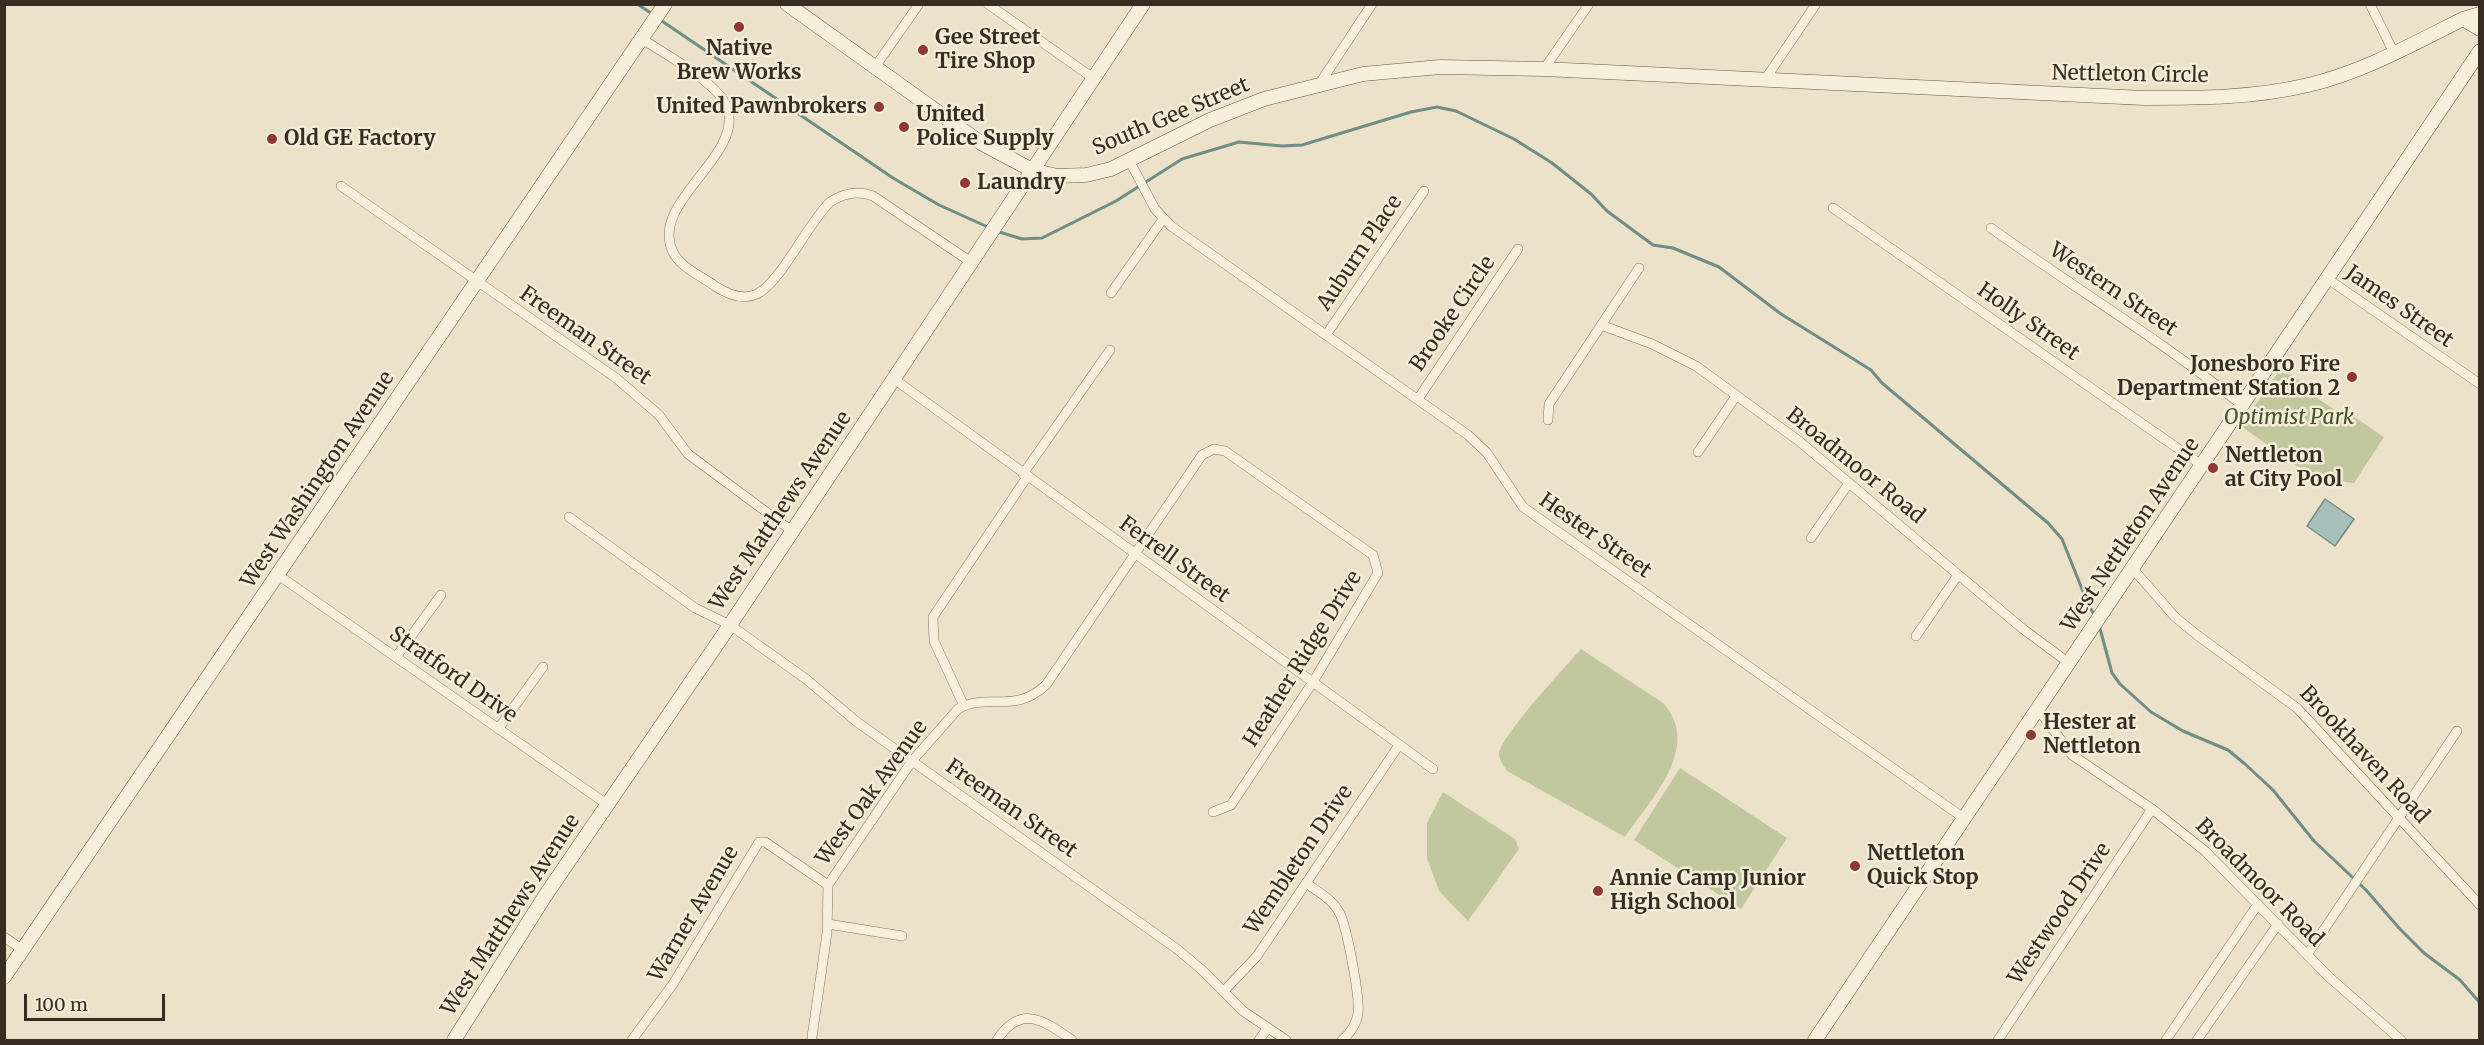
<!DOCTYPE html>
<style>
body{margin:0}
#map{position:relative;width:2484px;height:1045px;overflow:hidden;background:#ebe2c9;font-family:Merriweather,serif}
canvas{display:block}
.frame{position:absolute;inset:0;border:6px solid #372d21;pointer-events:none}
.scale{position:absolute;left:24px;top:994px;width:141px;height:27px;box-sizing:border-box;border:3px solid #372d21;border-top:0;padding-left:8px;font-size:18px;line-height:21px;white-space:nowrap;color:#372d21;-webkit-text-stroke:4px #f3ecd8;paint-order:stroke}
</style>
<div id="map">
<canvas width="2484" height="1045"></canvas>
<div class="frame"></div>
<div class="scale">100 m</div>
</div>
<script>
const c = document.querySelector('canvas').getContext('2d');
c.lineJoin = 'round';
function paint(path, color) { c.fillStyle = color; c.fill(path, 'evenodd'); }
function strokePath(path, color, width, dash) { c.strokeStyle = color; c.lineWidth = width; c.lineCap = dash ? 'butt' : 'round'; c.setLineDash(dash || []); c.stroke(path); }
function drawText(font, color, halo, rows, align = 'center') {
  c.font = font + ' Merriweather,serif'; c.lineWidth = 5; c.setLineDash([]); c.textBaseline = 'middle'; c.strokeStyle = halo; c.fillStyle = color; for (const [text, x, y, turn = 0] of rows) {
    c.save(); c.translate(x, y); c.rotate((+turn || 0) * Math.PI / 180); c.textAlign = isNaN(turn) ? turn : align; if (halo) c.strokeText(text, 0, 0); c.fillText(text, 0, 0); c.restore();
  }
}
const green = new Path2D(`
 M2281,368l40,27 -3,4 24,15 3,-3 39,26 -30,46 -42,-6 -71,-51z
 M1581,649l82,54c40,44 -13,97 -38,134l-118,-66c-3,-5 -8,-11 -8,-17 1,-17 67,-88 82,-105z
 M1680,768l107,70 -46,71 -107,-69z
 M1443,792l72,47 4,10 -51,72 -29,-30 -12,-33v-35z`);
const water = new Path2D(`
 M2325,499l29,20 -19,27 -28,-20z`);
const stream = new Path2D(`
 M637,4l17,11
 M659,19l234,159 46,27 51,23
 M996,231l26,8 20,-1 74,-37 66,-42 57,-17 43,4 20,-1 109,-33 26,-5 19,4 58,28 38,24 39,31 16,17 46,34 20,3 46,19 62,47 90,56 11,13 166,140 14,16 26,65 7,12
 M2099,625l13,48 8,11 31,28 32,19 45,19 17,14 28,26 41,51 52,49 33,38 25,25 36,27 20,23`);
const street = new Path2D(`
 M988,4l105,74
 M2370,4l24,49
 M642,39c23,15 79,45 86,71 13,48 -79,93 -55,142 7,15 28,24 42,34 12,8 27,15 42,8 24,-12 51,-71 73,-92 14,-9 28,-12 43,-6l98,66
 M875,67l44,-63
 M1544,69l45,-65
 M1764,81l52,-77
 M1320,83l52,-79
 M1129,160l26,49 16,17 297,209 19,18 36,54 442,312
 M341,186l275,192 43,37 29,39 104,77
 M1833,208l370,258
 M1991,228c83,60 172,113 252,178
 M2328,279l152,105
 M1111,293l52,-74
 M1601,325l51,19 44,22 103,75 224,188 46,34
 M1326,335l98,-144
 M894,379l539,390
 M1418,399l100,-150
 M1548,420l1,-16 90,-136
 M1698,452l38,-56
 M1023,474l87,-124
 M569,517l126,91 35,17 76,54 51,43 320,227 25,21 41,41 43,29
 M1811,538l38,-55
 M2133,569l42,48 22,18 100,73 183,197
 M278,575l330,230
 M1916,636l42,-61
 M396,657l45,-62
 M964,706l-30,-65 -1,-24 94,-140
 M2038,709l34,46 80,54 53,42 124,126 72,63
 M498,729l45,-62
 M1306,883c12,9 27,16 34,31 7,14 20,83 18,99 -1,10 -8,21 -16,27
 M828,924l74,12
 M4,937l19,13
 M2307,955l150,-224
 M1224,991l33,-35 142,-211
 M812,1037l15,-104 1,-48 84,-124 46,-52c30,-17 55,6 88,-24l156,-230 12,-6 11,2 148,104 5,18 -65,109 -82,123 -18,7
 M632,1040l41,-56 86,-142h6l63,43
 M997,1040c24,-36 46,-20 75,0
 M1259,1040l8,-11
 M1998,1040l154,-231
 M2166,1040l92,-136
 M2197,1040l81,-116`);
const secondary = new Path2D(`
 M787,4l194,139 51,27 25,6 29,-1 25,-6 99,-49 54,-21 99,-25 77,-7 104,2 600,29c56,0 110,0 164,-13 55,-13 105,-41 155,-66l17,-5
 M2463,19l17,10
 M4,977l661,-973
 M454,1040l91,-144 185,-271 413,-621
 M1815,1040l665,-989`);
const markers = [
 [739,27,6,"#8f3734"],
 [923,50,6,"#8f3734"],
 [879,107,6,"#8f3734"],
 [904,127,6,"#8f3734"],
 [272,139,6,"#8f3734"],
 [965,183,6,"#8f3734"],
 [2352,377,6,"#8f3734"],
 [2213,468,6,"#8f3734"],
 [2031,735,6,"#8f3734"],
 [1855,866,6,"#8f3734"],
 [1598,891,6,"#8f3734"]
];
const poiNames = [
 ["Gee Street",935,38],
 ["Tire Shop",935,62],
 ["Native",739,49,"center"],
 ["Brew Works",739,73,"center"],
 ["United Pawnbrokers",867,107,"right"],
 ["United",916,115],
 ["Police Supply",916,139],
 ["Old GE Factory",284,139],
 ["Laundry",977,183],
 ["Jonesboro Fire",2340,365,"right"],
 ["Department Station 2",2340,389,"right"],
 ["Nettleton",2225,456],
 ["at City Pool",2225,480],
 ["Hester at",2043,723],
 ["Nettleton",2043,747],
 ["Nettleton",1867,854],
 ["Quick Stop",1867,878],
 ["Annie Camp Junior",1610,879],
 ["High School",1610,903]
];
const streetNames = [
 ["Nettleton Circle",2130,75,1],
 ["South Gee Street",1171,117,-23],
 ["Auburn Place",1360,253,-56],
 ["Western Street",2113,290,34],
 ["James Street",2399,307,35],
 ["Brooke Circle",1453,314,-56],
 ["Holly Street",2028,322,35],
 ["Freeman Street",585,336,35],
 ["Broadmoor Road",1855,466,39],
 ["West Washington Avenue",318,480,-56],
 ["West Matthews Avenue",781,511,-56],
 ["West Nettleton Avenue",2131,535,-56],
 ["Hester Street",1595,536,35],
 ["Ferrell Street",1174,560,36],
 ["Heather Ridge Drive",1303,659,-58],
 ["Stratford Drive",453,675,35],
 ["Brookhaven Road",2364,755,47],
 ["West Oak Avenue",872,793,-54],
 ["Freeman Street",1011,809,35],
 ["Wembleton Drive",1299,860,-56],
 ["Broadmoor Road",2259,883,45],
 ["Warner Avenue",694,914,-59],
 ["Westwood Drive",2060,914,-56],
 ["West Matthews Avenue",511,915,-57]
];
const parkNames = [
 ["Optimist Park",2289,418]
];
paint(green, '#c2c89d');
paint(water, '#a9bfba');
strokePath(water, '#708d87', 1.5);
strokePath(stream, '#708d87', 3);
strokePath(street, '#86755f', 10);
strokePath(secondary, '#685642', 15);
strokePath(street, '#f6efdc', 9);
strokePath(secondary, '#f6efdc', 14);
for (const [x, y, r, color] of markers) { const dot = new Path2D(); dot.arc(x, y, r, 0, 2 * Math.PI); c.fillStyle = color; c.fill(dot); strokePath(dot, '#f3ecd8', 2); }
drawText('bold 21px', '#372d21', '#f3ecd8', poiNames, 'left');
drawText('21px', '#372d21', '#f3ecd8', streetNames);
drawText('italic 21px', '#46522a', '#f3ecd8', parkNames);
</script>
